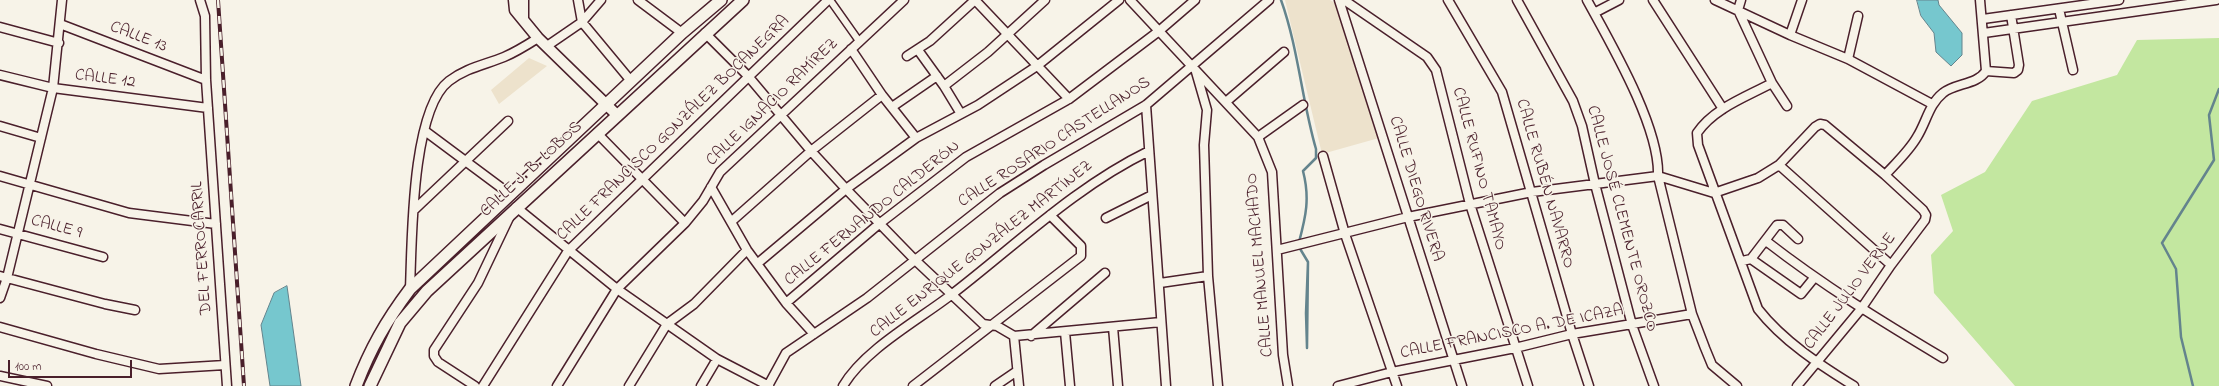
<!DOCTYPE html>
<meta charset="utf-8">
<style>
body{margin:0}
#map{position:relative;width:2219px;height:386px;overflow:hidden;background:#f7f3e8;font-family:"Indie Flower",sans-serif}
canvas{display:block}
.scale{position:absolute;left:8px;top:360px;width:124px;height:18px;box-sizing:border-box;border:2px solid #4a1f2b;border-top:0;padding-left:5px;font-size:12px;line-height:14px;white-space:nowrap;color:#4a1f2b;-webkit-text-stroke:3px #f7f3e8;paint-order:stroke}
</style>
<div id="map">
<canvas width="2219" height="386"></canvas>
<div class="scale">100 m</div>
</div>
<script>
const c = document.querySelector('canvas').getContext('2d');
c.lineJoin = 'round';
function paint(path, color) { c.fillStyle = color; c.fill(path, 'evenodd'); }
function strokePath(path, color, width, dash) { c.strokeStyle = color; c.lineWidth = width; c.lineCap = dash ? 'butt' : 'round'; c.setLineDash(dash || []); c.stroke(path); }
function drawText(font, color, halo, rows, align = 'center') {
  c.font = font + ' "Indie Flower",sans-serif'; c.lineWidth = 3; c.setLineDash([]); c.textBaseline = 'middle'; c.strokeStyle = halo; c.fillStyle = color; for (const [text, x, y, turn = 0] of rows) {
    c.save(); c.translate(x, y); c.rotate((+turn || 0) * Math.PI / 180); c.textAlign = isNaN(turn) ? turn : align; if (halo) c.strokeText(text, 0, 0); c.fillText(text, 0, 0); c.restore();
  }
}
const built = new Path2D(`
 M1285,0h45l5,3 44,135 -57,16z
 M529,58l18,8 -48,38 -8,-14z`);
const green = new Path2D(`
 M2219,38v348h-204l-81,-93 -3,-38 22,-24 -12,-36 44,-23 47,-71 85,-26 20,-35z`);
const water = new Path2D(`
 M1917,0h21l1,5 23,28v22l-11,11 -15,-14 -2,-19 -13,-17z
 M287,286l14,100h-31l-9,-61 13,-32z`);
const stream = new Path2D(`
 M1281,0c17,47 21,101 35,149v9l-13,13c7,27 3,45 -4,71
 M1299,247l9,15 -1,86 -1,-35 2,-51
 M2193,386l-12,-49 -5,-68 -14,-26 52,-83 -5,-45 10,-26`);
const pedestrian = new Path2D(`
 M830,0l29,41`);
const minor = new Path2D(`
 M200,0l5,16 1,64 21,306
 M578,0l4,22 49,59
 M638,0l44,33
 M1130,0l128,137 14,35 11,183 5,31
 M1339,0l123,386
 M1344,0l83,57 9,13 34,134 58,182
 M1448,0l54,92 70,242 17,52
 M1517,0l56,101 9,25 13,58 37,141 22,61
 M1587,0c24,44 73,127 71,176l34,138 13,34 7,17 25,21
 M1653,0l70,109
 M1715,0l75,35 58,24 84,45
 M1741,0l-3,10 34,73 15,23
 M2059,9l14,61
 M1594,13l25,-13
 M1983,19l136,-19
 M60,24l146,56
 M0,27l59,16
 M705,33l43,43 63,75 35,38 68,70 69,65 14,2 17,10 5,50
 M1984,33l232,-33
 M1790,35l12,-35
 M547,46l35,-24 19,-22
 M851,49l31,46 34,43
 M918,50l26,36 17,28
 M907,56l23,-15 45,-41 94,99
 M1848,59l10,-43
 M1986,71l28,2 4,-3 1,-5 -8,-50
 M1196,72l11,38 -3,35 4,131 10,110
 M0,75l53,13 155,20
 M1772,83c-26,14 -58,25 -75,50l1,12 60,164c25,32 62,56 96,77
 M944,86l44,-34 57,-52
 M1227,101l57,-49
 M1146,105l20,281
 M892,107l45,-31
 M0,126l41,12
 M425,131l86,64
 M597,133l88,90
 M1258,137l45,-32
 M1323,156l22,78 52,152
 M1779,165l112,100
 M1885,175c11,-12 24,-24 32,-38 9,-14 12,-33 26,-44 12,-10 34,-8 43,-22l-6,-71
 M0,176l129,37 87,11
 M711,187l36,63 39,53 28,31
 M516,207l101,82 100,70 52,27
 M414,210l94,-89
 M1106,218l46,-23
 M732,221l79,-70 71,-56
 M0,229l103,28
 M1766,241c58,45 115,80 177,117
 M1277,250l131,-33 124,-25 126,-16 56,17 44,-15 21,-13 36,-38 5,-3 5,1 60,50 38,35 3,5 -1,5 -34,45 -30,44 -64,77
 M1751,259l26,-34h6l15,14
 M1742,261l9,-2 50,35 13,-16
 M758,263l88,-74 70,-51 62,-33 59,-39 82,-66
 M0,276l105,28 30,6
 M1160,283l48,-7
 M410,289c2,-46 1,-179 39,-208 17,-13 35,-16 55,-24 12,-5 23,-12 34,-19
 M0,298l7,-20 46,-190 9,-88
 M786,303l93,-79 87,-67 103,-58 90,-68 36,-31
 M0,327l96,27 63,15 66,-4
 M1113,327l5,59
 M1065,332l5,54
 M1014,336l147,-14
 M1031,336l74,-63
 M0,376l47,10
 M475,386l-37,-24 -4,-6v-6l44,-67 31,-65
 M483,386l85,-135 260,-251
 M557,386l60,-97 68,-66 18,-22 17,-29 184,-172
 M629,386l38,-62 27,-20 53,-54
 M701,386l16,-27
 M768,386l18,-33 81,-55 133,-105 44,-28 102,-60 123,-105
 M843,386c21,-36 74,-65 108,-91 65,-50 124,-108 198,-144
 M913,386l168,-130v-10l-31,-31
 M995,386l22,-15
 M1338,386l54,-14 123,-24 57,-14 120,-20`);
const tertiary = new Path2D(`
 M514,0l1,10 23,28 79,77
 M523,0v18`);
const secondary = new Path2D(`
 M356,386c14,-37 30,-65 54,-97l272,-256 39,-33
 M370,386l30,-63 27,-32 316,-291`);
const rail = new Path2D(`
 M218,0l26,386`);
const streetNames = [
 ["CALLE 13",138,38,21],
 ["CALLE 12",105,80,7],
 ["CALLE IGNACIO RAMÍREZ",773,103,-44],
 ["CALLE FRANCISCO GONZÁLEZ BOCANEGRA",674,129,-44],
 ["CALLE ROSARIO CASTELLANOS",1055,143,-33],
 ["CALLE RUFINO TAMAYO",1478,169,75],
 ["CALLE J. B. LOBOS",532,170,-43],
 ["CALLE RUBÉN NAVARRO",1544,184,74],
 ["CALLE DIEGO RIVERA",1415,189,73],
 ["CALLE FERNANDO CALDERÓN",873,214,-39],
 ["CALLE JOSÉ CLEMENTE OROZCO",1621,219,75],
 ["CALLE 9",56,228,15],
 ["DEL FERROCARRIL",203,248,-94],
 ["CALLE ENRIQUE GONZÁLEZ MARTÍNEZ",982,250,-38],
 ["CALLE MANUEL MACHADO",1261,265,-95],
 ["CALLE JULIO VERNE",1851,292,-53],
 ["CALLE FRANCISCO A. DE ICAZA",1512,333,-11]
];
paint(built, '#ede2cc');
paint(green, '#c3e7a0');
paint(water, '#76c7ce');
strokePath(water, '#64848d', 1);
strokePath(stream, '#64848d', 2.5);
strokePath(pedestrian, '#4a1f2b', 9);
strokePath(minor, '#4a1f2b', 11);
strokePath(tertiary, '#4a1f2b', 13);
strokePath(secondary, '#4a1f2b', 14);
strokePath(pedestrian, '#f7f3e8', 6);
strokePath(minor, '#f7f3e8', 8);
strokePath(tertiary, '#f7f3e8', 10);
strokePath(secondary, '#f7f3e8', 11);
strokePath(rail, '#4a1f2b', 4);
strokePath(rail, '#f7f3e8', 2.5, [8]);
drawText('17px', '#4a1f2b', '#f7f3e8', streetNames);
</script>
